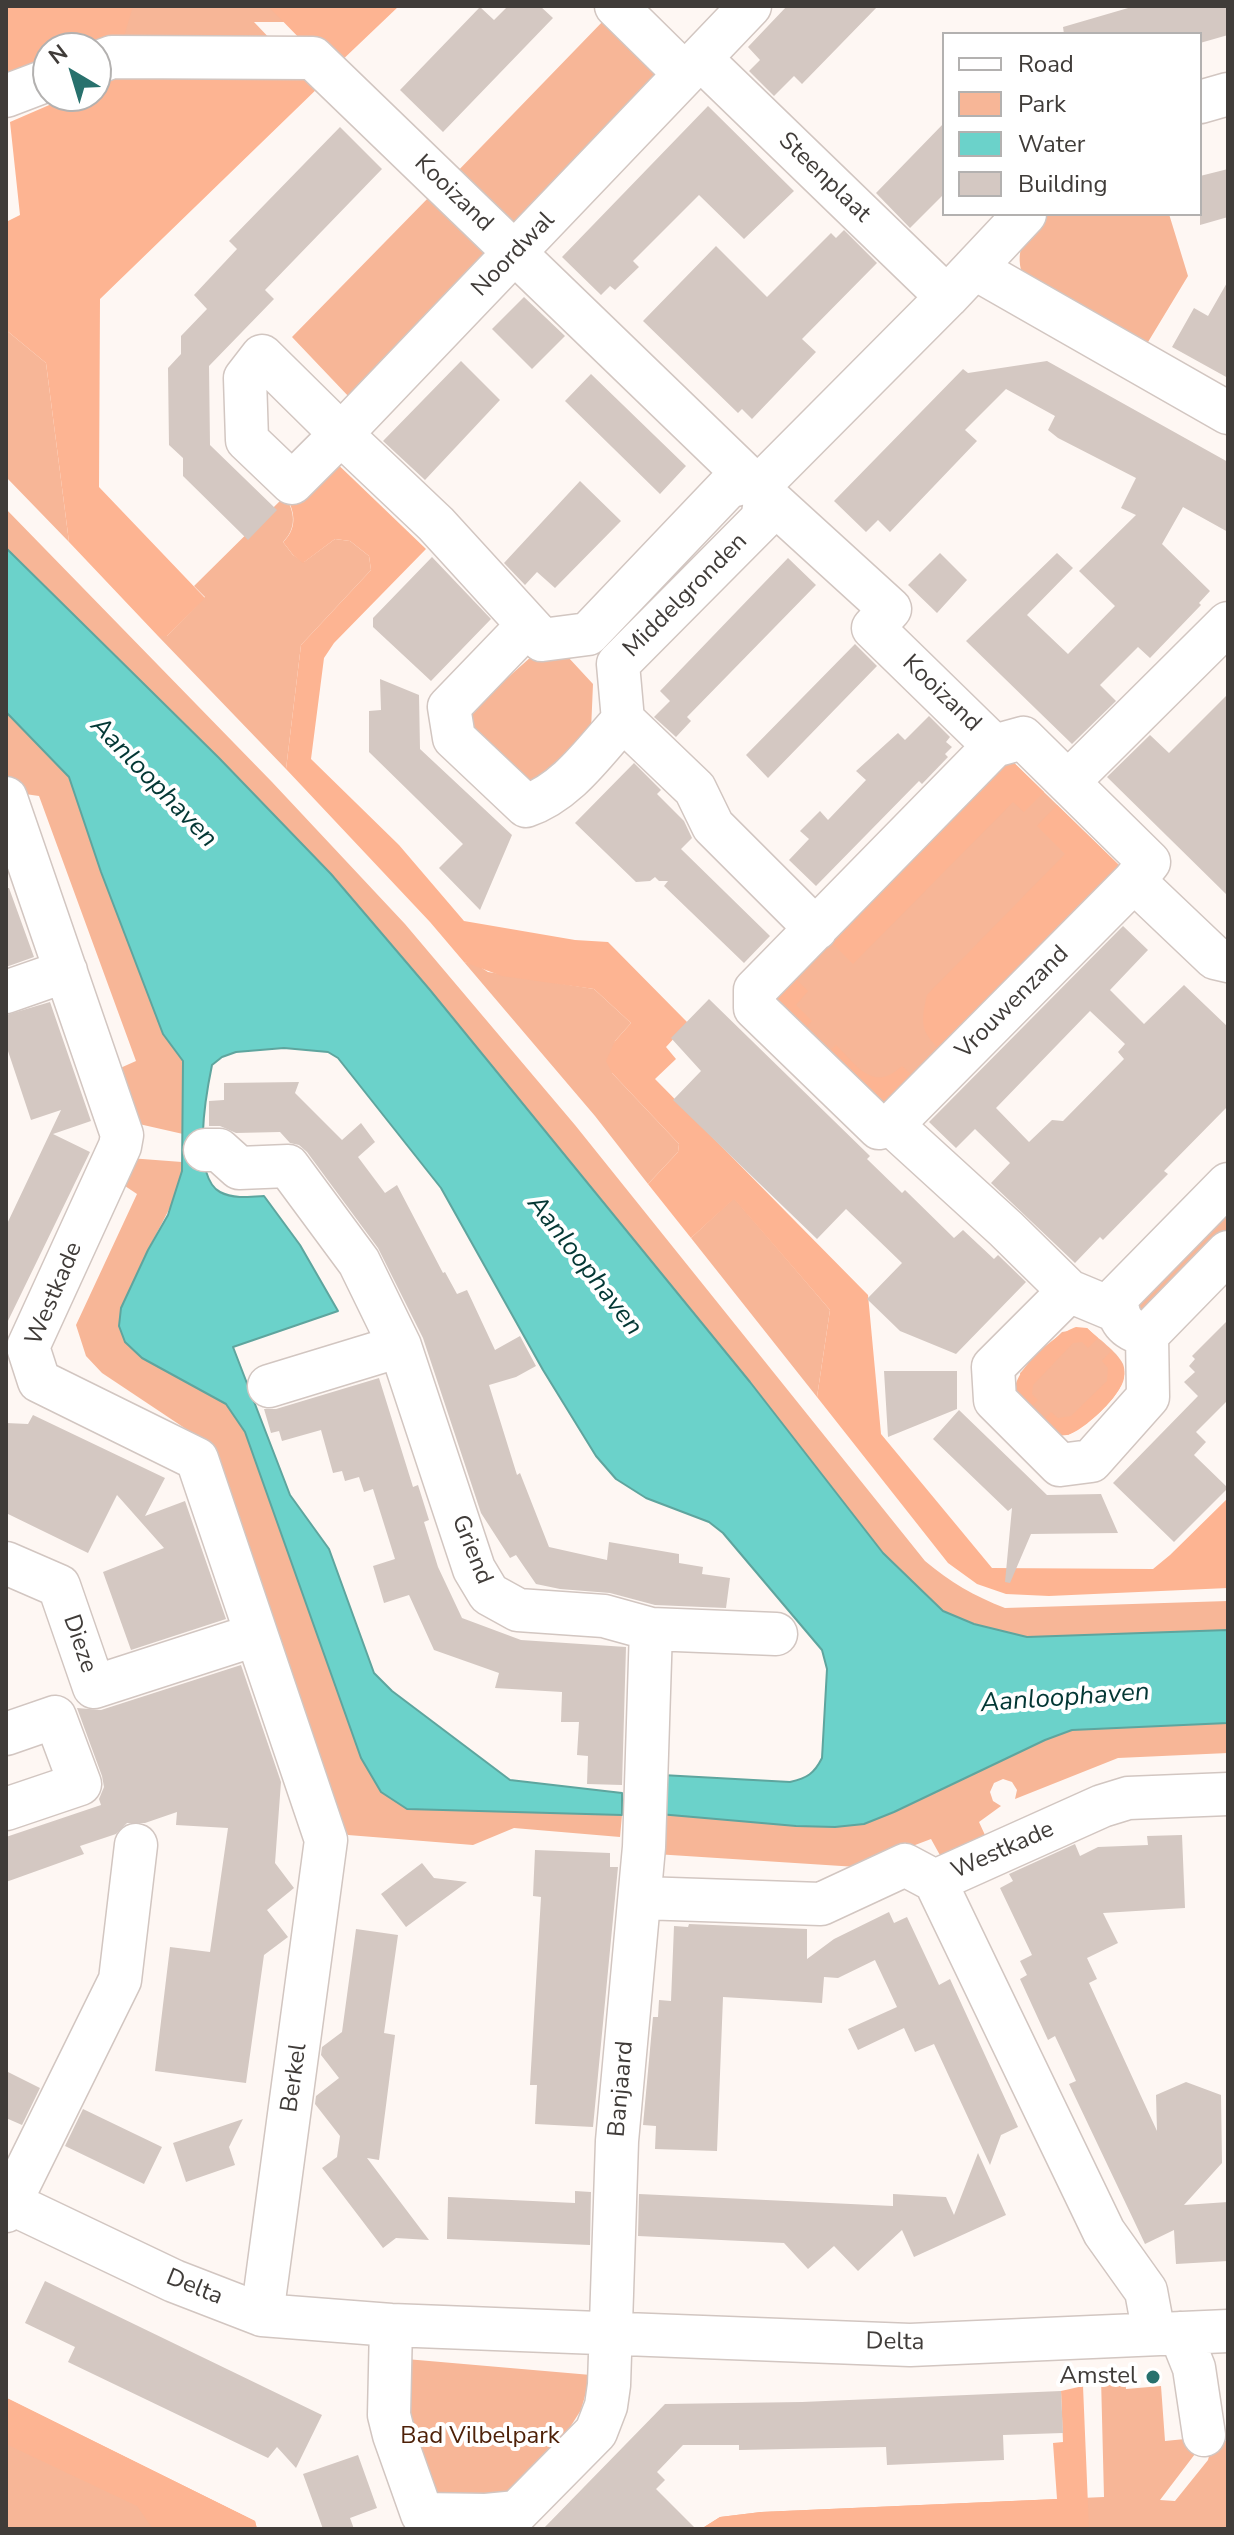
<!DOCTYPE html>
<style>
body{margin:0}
#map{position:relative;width:1234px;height:2535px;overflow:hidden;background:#fef7f3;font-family:"Nunito Sans",sans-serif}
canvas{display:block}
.frame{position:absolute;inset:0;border:8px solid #403c39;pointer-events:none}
.legend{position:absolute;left:942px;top:32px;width:260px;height:184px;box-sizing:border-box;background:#fff;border:2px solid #b3b1b0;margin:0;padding:10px 14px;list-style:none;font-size:24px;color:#403c39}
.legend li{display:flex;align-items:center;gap:16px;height:40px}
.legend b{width:40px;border:2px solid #b3b1b0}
.north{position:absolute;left:32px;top:32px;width:80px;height:80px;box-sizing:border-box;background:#fff;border:2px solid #b3b1b0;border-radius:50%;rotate:322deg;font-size:22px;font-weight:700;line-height:32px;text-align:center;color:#403c39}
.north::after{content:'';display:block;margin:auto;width:28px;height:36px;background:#28716d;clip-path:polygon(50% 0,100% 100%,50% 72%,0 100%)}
</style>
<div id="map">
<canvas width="1234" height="2535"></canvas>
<div class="frame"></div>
<ul class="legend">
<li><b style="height:10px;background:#fff"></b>Road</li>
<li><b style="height:22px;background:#f7b697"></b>Park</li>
<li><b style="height:22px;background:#6bd2ca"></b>Water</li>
<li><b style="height:22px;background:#d4c8c2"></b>Building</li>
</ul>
<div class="north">N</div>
</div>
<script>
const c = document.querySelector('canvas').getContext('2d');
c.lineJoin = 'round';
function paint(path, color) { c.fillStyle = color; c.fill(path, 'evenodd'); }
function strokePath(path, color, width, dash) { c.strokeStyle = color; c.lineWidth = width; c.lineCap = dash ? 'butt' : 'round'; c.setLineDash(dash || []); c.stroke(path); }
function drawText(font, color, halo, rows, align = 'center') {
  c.font = font + ' "Nunito Sans",sans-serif'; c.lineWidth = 8; c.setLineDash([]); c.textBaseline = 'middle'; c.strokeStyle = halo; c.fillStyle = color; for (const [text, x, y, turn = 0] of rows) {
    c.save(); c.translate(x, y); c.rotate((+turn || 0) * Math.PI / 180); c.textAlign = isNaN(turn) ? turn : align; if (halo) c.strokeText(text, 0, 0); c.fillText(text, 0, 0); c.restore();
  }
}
const green = new Path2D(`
 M6,6h348l-11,16h-89l22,23 -228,3z
 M607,17l56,55 -157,160 -55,-54z
 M431,195l58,56 -139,147 -58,-61z
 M1049,214h120l19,62 -43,71 -124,-77c-6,-28 10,-37 28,-56z
 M6,330l40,33 23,179 -63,-65z
 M285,496c10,16 12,32 -2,46l10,13 11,7 31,-23 15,2 19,15 2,14 -70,75 -15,124 -128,-133h9l38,-39 -11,-11z
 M6,509l266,273 133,142 170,201 350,436c25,21 49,35 80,47l223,-7v29l-201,7 -53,-13 -31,-13 -60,-58 -133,-171 -320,-392 -99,-116 -112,-116 -213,-210z
 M532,656l36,1 25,27 -2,47 -51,52h-23l-50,-63 37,-39z
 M6,712l63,65 32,95 62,162 20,26v74l-44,-10 -21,-55 18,-8 -97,-265 -21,-3 -6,-12 -6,-4z
 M1009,758l115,112 -242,246 -114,-111z
 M464,962l13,3 11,7 106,17 37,34 -16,18 -3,32 67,71 -1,8 -30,32 -53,-68z
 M129,1158l53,4c-1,33 -20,59 -34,88 -10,19 -17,39 -27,57l56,70 49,27 19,28 116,326 46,51 215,6 -2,22 -106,-9 -41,17 -125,-10 -9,-10 -144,-390 -93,-62 -16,-17 -10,-31 61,-131 -18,-12z
 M1228,1192v48l-89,76 -5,-30z
 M734,1198l96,112 -13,87 -126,-159z
 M1087,1328c10,10 30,23 36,36 10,26 -36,62 -55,71l-42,-23 -6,-39 42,-41z
 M1228,1723v30l-110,5 -103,41 2,-9 -5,-8 -9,-3 -9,4 -4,9 3,9 8,5 -22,16 11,24 -44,20 -15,-27 -74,28 -202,-13 4,-40 137,12 68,-2 30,-12 151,-72 27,-10z
 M406,2359l185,16 -10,35 -76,119h-89z
 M1101,2378h24l1,11 35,-3 4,55 30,-3v16l-35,46 15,1 33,-41 4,-16 16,-4v89h-527l19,-12 41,-5 343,-15z
 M6,2398l249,123 2,8h-251z`);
const forest = new Path2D(`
 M6,6h127l-11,37 -26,5h-48v26l-42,17z
 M268,6h131l-63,60 -29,-20z
 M136,67l170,1 16,16 -222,215 -1,188 106,111 -38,38h-9l-89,-94 -23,-179 -40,-33v-108l14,-7 -10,-93 60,-26h26v-11z
 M327,454l99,95 -92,94 -10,15 -13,101 88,86 65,76 111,19 33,2 80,81 -22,24 10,12 -21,20 213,216 13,139 111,134 161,1 17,-14 58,-57v90l-179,8 -43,-2 -29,-10 -29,-21 -131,-166 13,-87 -96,-111 -43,39 -43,-54 30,-32 1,-8 -67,-71 -6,-12 9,-20 16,-18 -37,-34 -92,-13 -38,-14 -34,-40 -144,-153 15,-124 70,-75 -2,-14 -19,-15 -15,-2 -32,24 -10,-8 -10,-13c12,-11 13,-25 6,-40z
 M1009,758l35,34 -20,20 -11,-10 -160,162 -23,-23z
 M1057,805l67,65 -181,183c-22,-21 -23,-28 -16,-58l138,-141 -28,-28z
 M794,977l14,14 -12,14 16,16 -13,14 -31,-30z
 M836,1045c21,21 37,48 66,21l15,14 -35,36 -59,-58z
 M1076,1327l11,1 11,10 -10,10 -6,-6 -9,1 -40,42 -1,9 6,6 -12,12c-4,-5 -9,-10 -11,-16 -5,-24 40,-62 61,-69z
 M1111,1351c8,8 15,15 13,27 -2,16 -41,54 -57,57 -12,2 -20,-3 -28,-10l12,-13 7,6 13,-2 36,-35 1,-13 -6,-7z
 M1083,2386l6,143h-388l19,-12 41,-5 296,-13 -4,-56 10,-1 -2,-51z
 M7,2398l248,123 2,8h-104l-16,-23 -131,-62z`);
const water = new Path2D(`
 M6,548l213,210 112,116 99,116 320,392 133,171 60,58 31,13 53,13 201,-7v93l-156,7 -27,10 -151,72 -30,12 -29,3 -39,-1 -137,-12 3,-39 128,7c17,-4 24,-8 32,-24l5,-89 -5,-19 -99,-117 -14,-11 -63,-24 -30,-19 -20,-23 -53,-86 -102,-182 -103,-130 -10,-6 -44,-4 -48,4 -14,5 -10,8c-6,29 -21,111 8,127 13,7 30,5 44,4l36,49 38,66 -105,36 57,148 39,54 45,124 18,18 118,89 112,13v22l-215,-6 -26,-17 -20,-34 -116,-326 -19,-28 -84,-46 -17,-16 -6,-16 2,-18 27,-58 20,-35 14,-44 1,-110 -20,-27 -62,-162 -32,-95 -63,-65z`);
const building = new Path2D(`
 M508,6h32l13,12 -110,114 -43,-42 80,-83 14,13z
 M787,6h91l-76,78 -8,-8 -20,20 -25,-25 11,-11 -12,-13z
 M1135,6h93v29l-28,8v-9h-136l-1,-7z
 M708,106l86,85 -50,48 -45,-44 -66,66 6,6 -24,23 -5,-4 -9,9 -39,-38z
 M944,123v71l-34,34 -34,-35z
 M340,127l42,42 -117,121 9,9 -65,67 1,79 67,65 -29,30 -65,-64v-18l-14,-13 -1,-77 13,-14v-18l26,-27 -13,-14 43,-46 -8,-8z
 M1228,169v48l-28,8v-49z
 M844,230l33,33 -75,76 14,13 -64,67 -10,-10 -4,4 -95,-92 73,-75 51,51 64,-64 5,5z
 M1228,281v97l-56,-31 22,-39 14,8z
 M524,297l41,39 -33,33 -40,-40z
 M461,361l39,39 -75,80 -42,-39z
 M1047,361l181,101v70l-45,-25 -21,37 48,47 -11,12 2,2 -51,53 -12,-11 -38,38 16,16 -44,43 -106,-103 91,-88 16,15 -46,47 41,39 47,-48 -36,-35 57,-56 -15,-7 15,-30 -78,-40 -10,-8 7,-14 -49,-27 -41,41 12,11 -87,91 -12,-12 -12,12 -32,-31 129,-132 5,4z
 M591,374l95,92 -26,28 -95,-93z
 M580,481l41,40 -66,67 -18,-16 -12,13 -21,-22z
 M940,553l27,27 -30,33 -29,-28z
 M432,557l59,62 -60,62 -58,-54v-9z
 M788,558l28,27 -129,132 4,4 -15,16 -22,-20 16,-16 -10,-10z
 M855,644l22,22 -109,112 -22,-23z
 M380,679l39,16 1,54 92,86 -32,75 -41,-42 24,-24 -94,-92v-41l12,-1z
 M1228,694v202l-121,-119 43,-42 19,18z
 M929,716l21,21 -4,5 6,5 -7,7 3,3 -26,27 -3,-3 -103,105 -27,-26 20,-21 -9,-8 20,-20 8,9 38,-40 -10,-9 42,-38 7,7z
 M634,763l27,27 -4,4 27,27 8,17 -11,11 89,87 -26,27 -80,-77 4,-5h-9l-4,-4 -5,4 -14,1 -61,-59z
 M6,888h3l25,69 -28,10z
 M1123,926l25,24 -38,40 34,34 40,-39 44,42v79l-64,65 4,3 -14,14 -51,52 -3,-3 -25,26 -84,-80 19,-20 -35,-34 -19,19 -27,-26zM1090,1011l35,33 -7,8 6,7 -61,62 -11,-1 -23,22 -33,-34z
 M709,999l161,157 -3,3 35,34 3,-3 49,48 9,-8 31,29 4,-4 28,27 -70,72 -56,-23 -33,-32 35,-36 -56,-54 -29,30 -144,-139 28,-29 -30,-33z
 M50,1002l41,119 -38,13 37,18 -84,173v-99l55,-116 -30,10 -25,-75v-30z
 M299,1082l-4,11 47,47 19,-17 14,19 -17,15 27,36 12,-8 46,88 2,-1 12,22 10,-4 28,60 25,-14 16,30 -20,11 -27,8 28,90 3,-2 29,74 58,13 2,-18 70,12v9l24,4 -1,7 28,4 -4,30 -71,-3 -45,-12 -50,-4 -24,-5 -20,-29 -6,3 -29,-45 -58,-175 -45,-90 -71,-96 -8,-7 -9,-2 -10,-11 -44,1 -16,-7h-11v-25l15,-1v-17z
 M1228,1320v80l-32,32 10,10 -12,13 34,33 -54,54 -61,-59 85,-87 -14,-14 11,-10 -6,-6 6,-7 -3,-3z
 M884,1371h73v38l-69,28z
 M379,1378l34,109 5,-2 11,35 -5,2 14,45 24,51 59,22 105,7 -4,138 -35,-1 1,-28 -11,-1 2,-33h-18l1,-30 -67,-4 4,-15 -65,-23 -25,-55 -25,8 -11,-37 22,-7 -22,-70 -9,3 -5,-15 -14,4 -3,-10 -9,2 -12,-43 -39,11 -3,-10 -8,2 -7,-24h12z
 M959,1410l88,85 54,-1 17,39 -87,1 -21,49 -5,-1 7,-74 -4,3 -75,-72z
 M33,1415l132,63 -20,38 40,-15 41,118 -95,31 -28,-78 61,-24 -47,-53 -29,58 -82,-40v-90l22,1z
 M241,1665l40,117 -6,81 19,25 -27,22 21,27 -24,18 -18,128 -91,-12 15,-124 40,5 18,-124 -52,-3 1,-13 -32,11h-18l-11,11 -36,12 4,8 -78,28v-45l95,-32 -2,-6 5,-12 -2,-11 -25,-68 24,2z
 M1182,1835l3,73 -82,5 15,30 -31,15 10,21 -8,4 68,148 -1,-36 30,-13 35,13 1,68 -38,42 44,-3v59l-52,3 -2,-34 -29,14 -76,-160 7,-3 -21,-45 -7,4 -28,-61 7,-4 -7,-14 12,-6 -32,-67 13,-7 -4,-7 66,-30 5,12 18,-9 50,-2 -1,-9z
 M535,1850l75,3v14h8l-25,260 -58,-3 2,-39h-7l11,-188 -8,-1z
 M422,1863l12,15 33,4 -61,45 -25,-33z
 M889,1912l5,11 13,-6 32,68 11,-6 68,148 -17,8 -11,30 -56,-121 -19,8 -11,-24 -46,22 -10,-21 49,-22 -22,-47 -37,18 -14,-1 -2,26 -99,-6 -6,154 -62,-2 1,-23 -13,-1 10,-108h5l1,-17 12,1 3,-75 14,1 1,-3 118,5v30l27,-20z
 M356,1929l42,6 -14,98 11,2 -16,125 -12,-2 62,82 -33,-2 -13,10 -61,-80 15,-11 3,-21 -25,-32 1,-8 23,-18 -18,-23 1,-8 20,-15z
 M6,2071l34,17 -18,37 -16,-7z
 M83,2109l79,38 -18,37 -79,-38z
 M243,2119l-14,28 6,18 -49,17 -13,-39z
 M978,2153l28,62 -92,42 -12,-27 -44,41 -24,-25 -26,23 -24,-26 -146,-7 1,-42 254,12v-12l53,3 8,18z
 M575,2191l16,1 -1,53 -143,-6 1,-42 127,6z
 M45,2281l277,134 -26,53 -19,-21 -9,11 -200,-96 7,-15 -50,-24z
 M1061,2391l2,42 -60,2 1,25 -117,5 -1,-18 -147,3v-5h-56l-26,27 8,8 -9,9 40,40h-153l122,-125 137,-2z
 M358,2455l19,53 -27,10 4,11h-31l-20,-55z`);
const minor = new Path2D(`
 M616,6l69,68
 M701,59l246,238
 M96,63l16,-6 201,1 438,423
 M6,96l42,-16
 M1200,102l28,-8
 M974,268l254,145
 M262,356l79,78 -49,49 -45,-43 -2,-62z
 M758,487l189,-190 78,-83
 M766,496l124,113 -17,19 121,118 29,-8 126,124 -15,19 81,77 13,3
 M528,625l-79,82 5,31 72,68c41,-14 68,-54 97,-86l-5,-56 144,-145 4,-23 -15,-15 -23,6 -140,147
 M588,634l-46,6 -106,-116 -95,-90 409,-428
 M623,720l72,69 18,37 103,103
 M994,746l-239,244v18l124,120 13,-3 242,-244
 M1069,781l159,-158
 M6,798l116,337 -2,11 -92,201 11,34 158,78 129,381 -64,475
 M6,992l60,-21
 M892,1125l114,104 63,62
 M205,1150h14l20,18 49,-2 71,96 41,84 74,223 15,25 29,16 86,6 47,13 125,5
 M1228,1184l-111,113c0,23 8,33 30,38l81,-83
 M1117,1311l-48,-20 -76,76 2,33 65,65 31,-4 57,-64 -1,-62
 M269,1386l131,-40
 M6,1563l53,23 35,101 161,-52
 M6,1734l49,-17 25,67 -74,25
 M935,1881l169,351 42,59 8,43
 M641,1898l180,6 84,-39 30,16 167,-75 26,-8 100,-4
 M6,2201l168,80 88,34 129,10 519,20 318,-14
 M6,2211l114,-231 16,-135
 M391,2325l-2,90 5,20 28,79 64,1 31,-3 79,-80 10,-26 3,-21 8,-244 27,-294 7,-218
 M1180,2333l14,35 10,67`);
const markers = [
 [1153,2377,8,"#28716d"]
];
const streetNames = [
 ["Steenplaat",824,178,44],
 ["Kooizand",453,194,44],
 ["Noordwal",514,255,-46],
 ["Middelgronden",686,596,-45],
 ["Kooizand",941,694,44],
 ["Vrouwenzand",1013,1003,-45],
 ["Westkade",55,1294,-67],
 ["Griend",471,1550,68],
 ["Dieze",79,1644,71],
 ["Westkade",1003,1851,-24],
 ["Berkel",295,2078,-82],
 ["Banjaard",622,2089,-85],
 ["Delta",194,2288,22],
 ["Delta",895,2343,1]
];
const poiNames = [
 ["Amstel",1137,2377]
];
const parkNames = [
 ["Bad Vilbelpark",480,2437]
];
const waterNames = [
 ["Aanloophaven",153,783,46],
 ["Aanloophaven",584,1266,52],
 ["Aanloophaven",1065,1699,-4]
];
paint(green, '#f7b697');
paint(forest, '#fdb492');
paint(water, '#6bd2ca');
strokePath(water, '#5ea59e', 2);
paint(building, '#d4c8c2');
strokePath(minor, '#d2c6c1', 45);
strokePath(minor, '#fff', 42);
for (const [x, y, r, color] of markers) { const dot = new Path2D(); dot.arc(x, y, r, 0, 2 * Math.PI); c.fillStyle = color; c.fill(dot); strokePath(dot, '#fff', 3); }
drawText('24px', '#403c39', '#fff', streetNames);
drawText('24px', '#403c39', '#fff', poiNames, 'right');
drawText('24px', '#4e2108', '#fff', parkNames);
drawText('italic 26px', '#033734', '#fff', waterNames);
</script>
